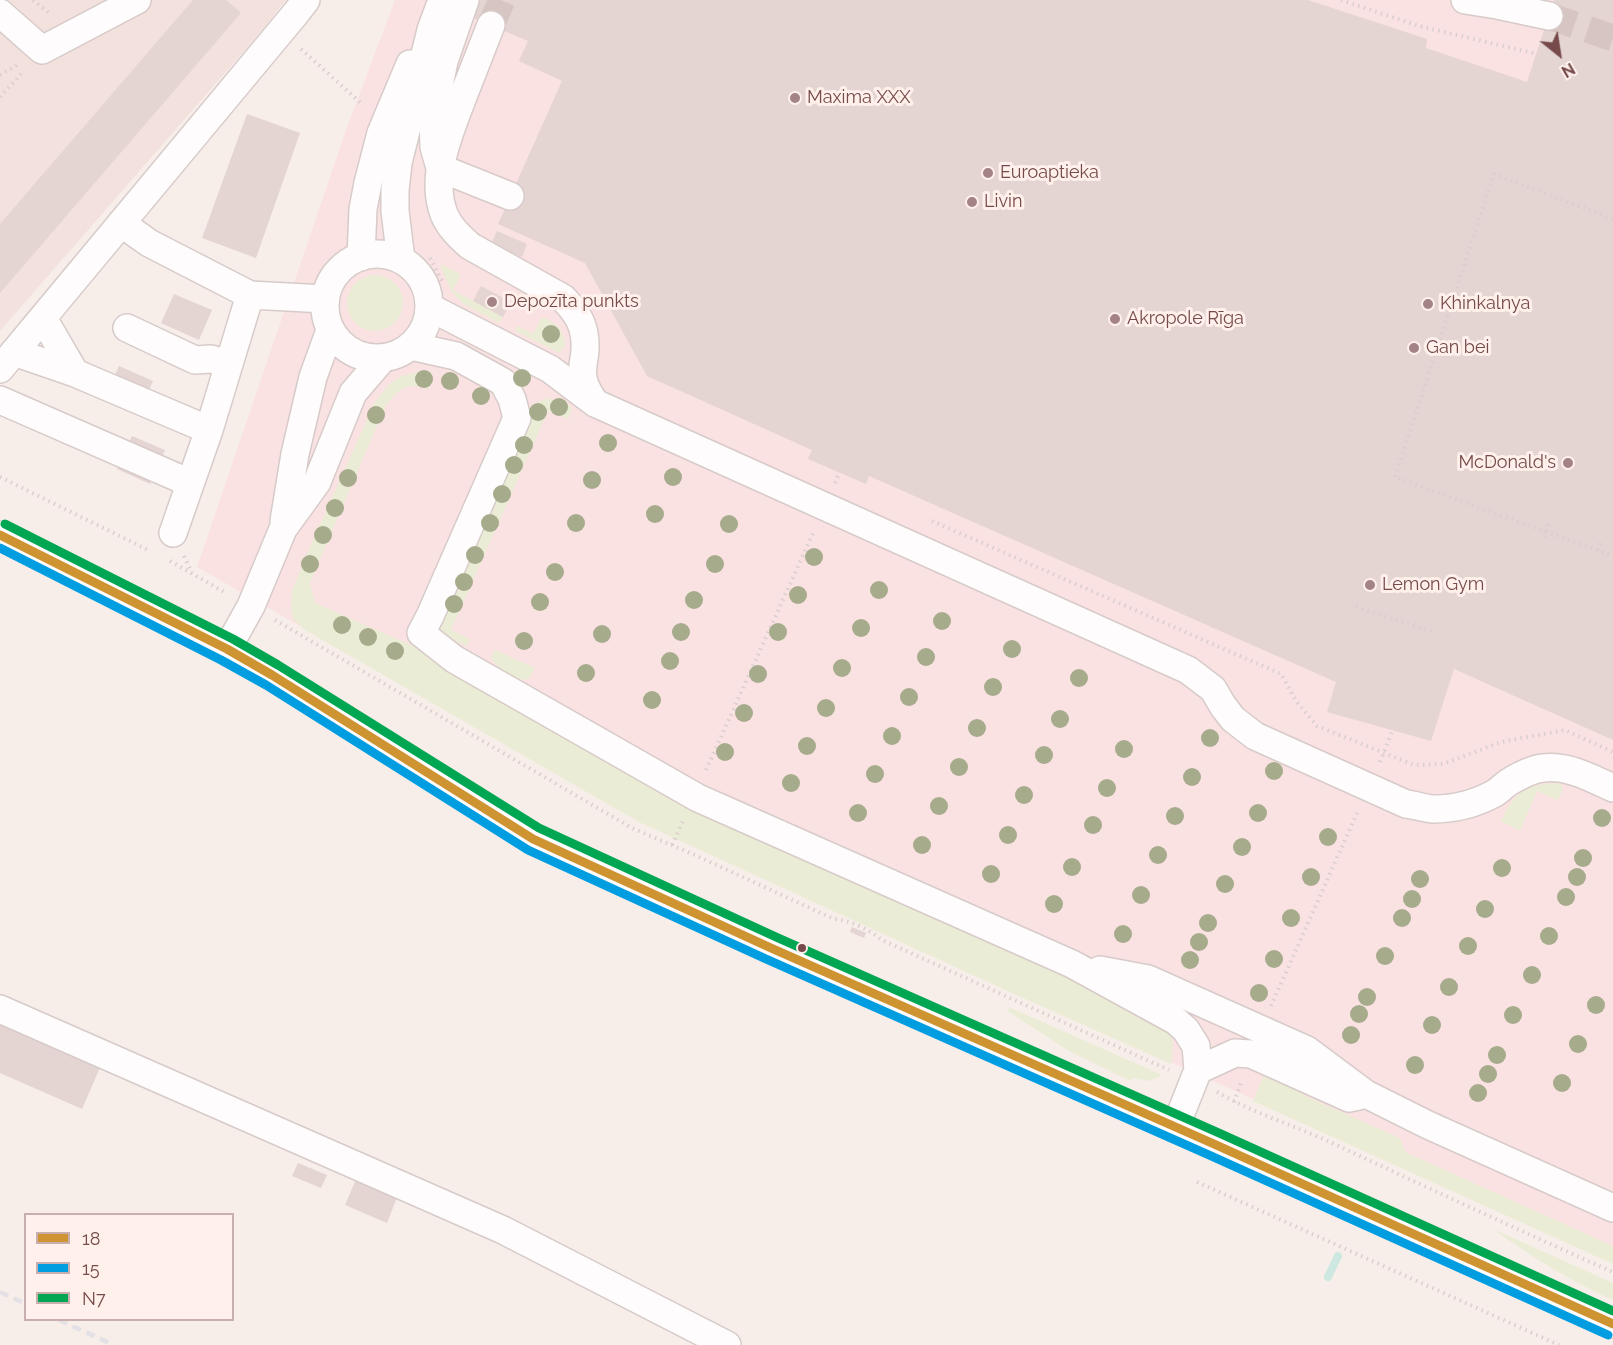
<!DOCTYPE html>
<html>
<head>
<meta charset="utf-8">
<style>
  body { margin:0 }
  #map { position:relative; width:1613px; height:1345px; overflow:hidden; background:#f7eeea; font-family:Raleway,sans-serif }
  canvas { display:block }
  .legend { position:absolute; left:24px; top:1213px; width:210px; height:108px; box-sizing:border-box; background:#fff0ec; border:2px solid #c8aeac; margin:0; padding:8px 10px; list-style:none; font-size:18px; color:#764a4b }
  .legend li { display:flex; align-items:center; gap:12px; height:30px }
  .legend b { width:30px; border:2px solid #c8aeac }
  .north { position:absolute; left:1529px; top:24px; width:60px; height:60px; -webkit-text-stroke:4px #fff0ec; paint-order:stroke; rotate:150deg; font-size:16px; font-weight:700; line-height:24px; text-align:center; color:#764a4b }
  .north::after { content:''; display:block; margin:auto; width:21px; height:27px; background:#764a4b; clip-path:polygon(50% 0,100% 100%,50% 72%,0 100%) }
</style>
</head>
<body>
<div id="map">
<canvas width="1613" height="1345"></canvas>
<ul class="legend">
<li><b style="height:8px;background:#ce9432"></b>18</li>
<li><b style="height:8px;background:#009de0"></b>15</li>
<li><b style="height:8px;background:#00a651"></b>N7</li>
</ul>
<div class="north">N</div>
</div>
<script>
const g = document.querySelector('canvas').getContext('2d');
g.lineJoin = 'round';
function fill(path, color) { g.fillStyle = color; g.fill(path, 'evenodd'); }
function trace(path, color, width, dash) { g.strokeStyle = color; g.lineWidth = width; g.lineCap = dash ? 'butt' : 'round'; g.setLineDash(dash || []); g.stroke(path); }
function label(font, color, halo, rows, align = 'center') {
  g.font = font + ' Raleway,sans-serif'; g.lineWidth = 6; g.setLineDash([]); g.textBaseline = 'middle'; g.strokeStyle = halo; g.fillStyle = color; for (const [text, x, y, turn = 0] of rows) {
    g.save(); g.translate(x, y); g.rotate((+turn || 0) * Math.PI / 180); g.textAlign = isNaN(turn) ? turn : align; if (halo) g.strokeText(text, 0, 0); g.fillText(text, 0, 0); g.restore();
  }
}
fill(new Path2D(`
  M 0,0 L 286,0 L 258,35 L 0,331 Z`), '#f3e1dd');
fill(new Path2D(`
  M 395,0 L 1613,0 L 1613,1262 L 649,826 L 197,567 L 347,127 Z`), '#fae2e2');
fill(new Path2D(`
  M 443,265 L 461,274 L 453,290 L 503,317 L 499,323 L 462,303 L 452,292 L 440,266 Z
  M347 303a28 28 0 1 1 56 0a28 28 0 1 1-56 0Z
  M 542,317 C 556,323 565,330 565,346 L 559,353 L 515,331 L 518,326 L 533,334 Z
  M 429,371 L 433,375 L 429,389 C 406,382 399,388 385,407 L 310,583 L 315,603 L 420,649 L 612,760 L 1164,1023 C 1176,1038 1173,1046 1171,1064 L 1014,994 L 639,822 L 305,630 L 293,619 L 291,608 L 292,591 L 305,558 L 374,404 C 391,379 398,374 429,371 Z
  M 547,398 L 570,405 L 572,409 L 568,419 L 548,411 L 451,630 L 470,639 L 467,646 C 442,635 434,635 444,606 L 535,407 L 539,401 Z
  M 495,650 L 535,668 L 529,679 C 516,683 497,669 491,657 Z
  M 1552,783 L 1561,784 L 1563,789 L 1558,800 L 1537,791 L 1520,831 L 1501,821 C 1514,794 1521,787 1552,783 Z
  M 1011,1008 L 1162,1075 L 1150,1081 L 1133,1078 L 1130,1081 L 1069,1051 L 1006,1010 Z
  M 1266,1069 L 1307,1088 L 1303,1095 L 1400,1138 L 1405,1152 L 1613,1246 L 1613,1264 L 1253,1101 Z
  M 1491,1228 L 1613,1283 L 1613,1300 C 1569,1281 1530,1255 1491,1228 Z`), '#ebecd5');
trace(new Path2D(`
  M 1328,1277 L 1338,1256`), '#cce8e0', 8);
fill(new Path2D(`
  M 193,0 L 226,0 L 241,13 L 0,293 L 0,224 Z
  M 477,0 L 1308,0 L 1427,39 L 1426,48 L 1527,82 L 1554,0 L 1613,0 L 1613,740 L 1454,669 L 1431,741 L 1327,712 L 1336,682 L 869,476 L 866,484 L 808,459 L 812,450 L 647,376 L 585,263 L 498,224 L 562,81 L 519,61 L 528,41 L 471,17 Z
  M 247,114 L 300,133 L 256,258 L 202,238 Z
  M 497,231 L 527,244 L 522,257 L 491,244 Z
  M 481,286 L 511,302 L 503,317 L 473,301 Z
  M 174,294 L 212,310 L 199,340 L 161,323 Z
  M 119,366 L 153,381 L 148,392 L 114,377 Z
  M 132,436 L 165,450 L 150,484 L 117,469 Z
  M 852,927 L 866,933 L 864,938 L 850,932 Z
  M 0,1018 L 102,1063 L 82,1109 L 0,1073 Z
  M 298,1163 L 327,1175 L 321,1188 L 292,1176 Z
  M 357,1177 L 398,1195 L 387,1223 L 345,1205 Z`), '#e4d4d2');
trace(new Path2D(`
  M 1549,16 L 1613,38
  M 491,25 L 502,0`), '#d7c5c2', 27, [27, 14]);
const minor = new Path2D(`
  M 465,0 L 444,61 L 433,116 L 434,147 L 440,168 L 510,196
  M 1465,0 L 1497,5 L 1549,16
  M 0,13 L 42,50 L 137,0
  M 491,25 C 482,48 473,71 464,94 C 451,129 429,176 444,214 C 449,227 460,237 470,246 L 563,298 C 578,314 586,326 585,349 C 585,358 581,368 583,377 C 584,387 590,395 595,403
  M 121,223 L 149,243 L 250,295 L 209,430 L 173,533
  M325 306a52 52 0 1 1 104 0a52 52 0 1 1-104 0Z
  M 361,257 L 363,209 L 368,183 L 381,133 L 410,64
  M 401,260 L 395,211 L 395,190 L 398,163 L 431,30 L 442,0
  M 250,295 L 325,299
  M 429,307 L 550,369 L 595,403 L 1188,670 L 1213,689 L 1223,706 L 1233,719 L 1255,736 L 1406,804 C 1414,805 1424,808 1433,809 C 1454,809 1477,803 1495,793 C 1500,790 1504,785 1509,782 C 1519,776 1532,769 1543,768 C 1568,765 1591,778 1613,788
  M 43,318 L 75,373
  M 127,328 L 195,360 L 211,359 L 229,364
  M 411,346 L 456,356 L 503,382 L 512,399 L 517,418 L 430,616 L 421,633 L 454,659 L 698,798 L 1072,964 L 1176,1021 L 1186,1030 L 1196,1046 L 1198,1070 L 1175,1128
  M 14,352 L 75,373 L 209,430
  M 0,369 L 296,13 L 306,0
  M 0,400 L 190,483
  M 284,521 L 295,454 L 313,377 L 330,330
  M 0,535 L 227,649 L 272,675 L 533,839 L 771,948 L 1214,1144 L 1613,1324
  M 227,649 L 251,606 L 283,529 L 317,482 L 353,393 L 383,358
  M 1100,970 L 1148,979 L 1307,1050 L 1366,1094 L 1428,1125 L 1613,1208
  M 0,1009 L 503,1230 L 727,1345
  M 1198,1070 L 1235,1053 L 1251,1054 L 1349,1098 L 1359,1096`);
trace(minor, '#d7cbc9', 30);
trace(new Path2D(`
  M 33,0 L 50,14
  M 1341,0 L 1419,26 L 1537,54
  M 301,49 L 362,104
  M 0,75 L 17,65
  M 0,97 L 24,71
  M 1613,219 L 1494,174 L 1395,477 L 1613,556
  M 430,258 L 443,283
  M 0,477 L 150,551
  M 835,483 L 839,473
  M 932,521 L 1281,674 L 1296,701 L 1317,726 L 1414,765 L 1443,764 L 1501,742 L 1565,730 L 1613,752
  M 1544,537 L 1549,524
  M 1598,550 L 1601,542
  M 184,556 L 192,573
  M 170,561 L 226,593
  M 1356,607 L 1432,631
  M 275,620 L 632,828 L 697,856 L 834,919 C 851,920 869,930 882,940 L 1169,1070
  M 1380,762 L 1393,729
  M 706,770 L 814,531
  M 672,845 L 683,821
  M 1271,1006 L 1357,813
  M 1217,1092 C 1253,1113 1293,1125 1330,1142 C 1424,1186 1518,1230 1613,1272
  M 1234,1102 L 1242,1080
  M 1197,1182 L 1559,1345`), '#dacece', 4, [1.5, 4.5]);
trace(minor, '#fefcfc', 27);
trace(new Path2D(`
  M 0,1292 L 26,1304
  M 59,1320 L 114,1345`), '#e3e1e5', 4.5, [9, 6]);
trace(new Path2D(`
  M 0,535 L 227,649 L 272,675 L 533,839 L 771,948 L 1214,1144 L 1613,1324`), '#ce9432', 9);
trace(new Path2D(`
  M 0,548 L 221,660 L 266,685 L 528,850 L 766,959 L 1209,1155 L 1608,1335`), '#009de0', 9);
trace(new Path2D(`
  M 5,524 L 233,639 L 278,665 L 539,828 L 776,937 L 1219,1133 L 1613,1311`), '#00a651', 9);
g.fillStyle = '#a6ab8c';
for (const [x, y] of [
  [551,334],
  [522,378],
  [424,379],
  [450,381],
  [481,396],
  [559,407],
  [538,412],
  [376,415],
  [608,443],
  [524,445],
  [514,465],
  [673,477],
  [348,478],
  [592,480],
  [502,494],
  [335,508],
  [655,514],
  [490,523],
  [576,523],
  [729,524],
  [323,535],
  [475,555],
  [814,557],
  [310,564],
  [715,564],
  [555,572],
  [464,582],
  [879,590],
  [798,595],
  [694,600],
  [540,602],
  [454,604],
  [942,621],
  [342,625],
  [861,628],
  [681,632],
  [778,632],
  [602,634],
  [368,637],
  [524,641],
  [1012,649],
  [395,651],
  [926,657],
  [670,661],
  [842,668],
  [586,673],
  [758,674],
  [1079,678],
  [993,687],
  [909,697],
  [652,700],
  [826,708],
  [744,713],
  [1060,719],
  [977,728],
  [892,736],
  [1210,738],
  [807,746],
  [1124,749],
  [725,752],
  [1044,755],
  [959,767],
  [1274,771],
  [875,774],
  [1192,777],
  [791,783],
  [1107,788],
  [1024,795],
  [939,806],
  [858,813],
  [1258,813],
  [1175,816],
  [1602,818],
  [1093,825],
  [1008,835],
  [1328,837],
  [922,845],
  [1242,847],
  [1158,855],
  [1583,858],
  [1072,867],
  [1502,868],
  [991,874],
  [1311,877],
  [1577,877],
  [1420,879],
  [1225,884],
  [1141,895],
  [1566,897],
  [1412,899],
  [1054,904],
  [1485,909],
  [1291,918],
  [1402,918],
  [1208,923],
  [1123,934],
  [1549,936],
  [1199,942],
  [1468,946],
  [1385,956],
  [1274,959],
  [1190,960],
  [1532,975],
  [1449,987],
  [1259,993],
  [1367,997],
  [1596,1005],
  [1359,1014],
  [1513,1015],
  [1432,1025],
  [1351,1035],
  [1578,1044],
  [1497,1055],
  [1415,1065],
  [1488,1074],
  [1562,1083],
  [1478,1093]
]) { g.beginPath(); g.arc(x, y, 9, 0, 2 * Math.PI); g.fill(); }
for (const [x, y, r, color] of [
  [795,98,6,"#a38383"],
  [988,173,6,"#a38383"],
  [972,202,6,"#a38383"],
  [492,302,6,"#a38383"],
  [1428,304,6,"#a38383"],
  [1115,319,6,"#a38383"],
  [1414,348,6,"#a38383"],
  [1568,463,6,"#a38383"],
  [1370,585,6,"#a38383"],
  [802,948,5,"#764a4b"]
]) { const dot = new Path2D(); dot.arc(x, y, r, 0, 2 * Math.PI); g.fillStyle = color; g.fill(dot); trace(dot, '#fff0ec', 2); }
label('18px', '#764a4b', '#fff0ec', [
  ["Maxima XXX",807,98],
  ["Euroaptieka",1000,173],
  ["Livin",984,202],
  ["Depozīta punkts",504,302],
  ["Khinkalnya",1440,304],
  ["Akropole Rīga",1127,319],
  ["Gan bei",1426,348],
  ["McDonald's",1556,463,"right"],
  ["Lemon Gym",1382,585]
], 'left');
</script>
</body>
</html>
